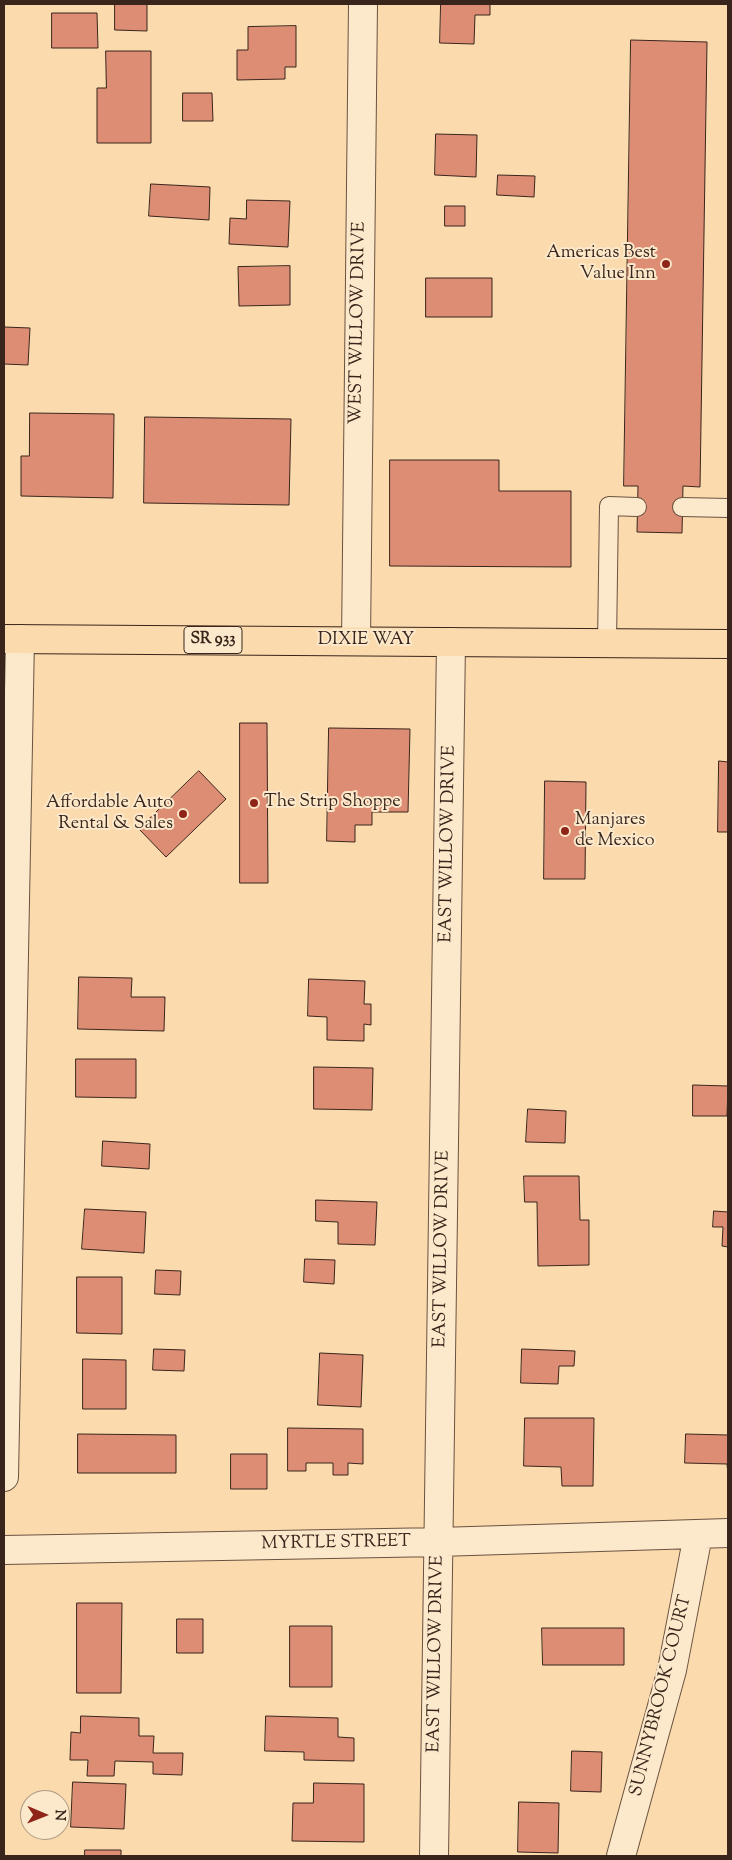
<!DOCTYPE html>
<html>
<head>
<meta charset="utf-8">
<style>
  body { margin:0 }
  #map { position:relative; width:732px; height:1860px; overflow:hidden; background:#fbdbad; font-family:"Sorts Mill Goudy",serif }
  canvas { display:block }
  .frame { position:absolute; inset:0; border:5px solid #39251b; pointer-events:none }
  .north { position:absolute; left:20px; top:1790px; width:50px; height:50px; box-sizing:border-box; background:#fce8ca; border:1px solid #ae9a84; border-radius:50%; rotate:91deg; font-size:14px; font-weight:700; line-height:20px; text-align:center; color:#39251b }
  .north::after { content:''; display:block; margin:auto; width:18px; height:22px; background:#8f2418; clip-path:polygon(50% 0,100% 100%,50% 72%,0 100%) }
</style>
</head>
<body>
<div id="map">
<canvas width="732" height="1860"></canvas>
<div class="frame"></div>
<div class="north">N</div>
</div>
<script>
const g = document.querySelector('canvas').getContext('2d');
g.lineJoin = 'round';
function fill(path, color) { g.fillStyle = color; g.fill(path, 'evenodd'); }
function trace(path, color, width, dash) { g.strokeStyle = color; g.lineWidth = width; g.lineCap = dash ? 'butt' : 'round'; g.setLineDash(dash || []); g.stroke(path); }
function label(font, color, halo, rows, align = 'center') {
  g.font = font + ' "Sorts Mill Goudy",serif'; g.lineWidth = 4; g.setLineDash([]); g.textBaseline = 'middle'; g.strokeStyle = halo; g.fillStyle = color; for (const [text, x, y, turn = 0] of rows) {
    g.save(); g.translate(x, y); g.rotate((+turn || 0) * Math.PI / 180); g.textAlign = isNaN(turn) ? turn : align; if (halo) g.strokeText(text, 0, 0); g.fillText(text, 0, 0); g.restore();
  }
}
const building = new Path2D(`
  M 115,4 L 147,4 L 147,31 L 115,30 Z
  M 441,4 L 490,4 L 490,15 L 475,15 L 474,44 L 440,43 Z
  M 52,13 L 97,13 L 98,48 L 52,48 Z
  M 296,26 L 296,67 L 285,67 L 285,79 L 237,80 L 237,50 L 248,50 L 248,27 Z
  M 631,40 L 707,42 L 700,487 L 683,486 L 682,533 L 637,532 L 638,486 L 624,486 Z
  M 106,51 L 151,51 L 151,143 L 97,143 L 97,88 L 106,88 Z
  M 183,93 L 212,93 L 213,121 L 183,121 Z
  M 436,134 L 477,135 L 476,177 L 435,175 Z
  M 498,175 L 535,176 L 534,197 L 497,195 Z
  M 151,184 L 210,187 L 209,220 L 149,216 Z
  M 247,200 L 290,201 L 288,247 L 229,244 L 230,218 L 246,219 Z
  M 445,206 L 465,206 L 465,226 L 445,226 Z
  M 290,266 L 290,305 L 239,306 L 238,267 Z
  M 426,278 L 492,278 L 492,317 L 426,317 Z
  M 4,327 L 30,328 L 28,365 L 4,364 Z
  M 30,413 L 114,414 L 113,498 L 21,496 L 21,456 L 29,456 Z
  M 145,417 L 291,419 L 289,505 L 144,503 Z
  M 390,460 L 499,460 L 499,491 L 571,491 L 571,567 L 390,566 Z
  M 240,723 L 267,723 L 268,883 L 240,883 Z
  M 329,728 L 410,729 L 408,812 L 372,812 L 372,825 L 355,825 L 355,842 L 327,841 Z
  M 719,761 L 728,762 L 728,832 L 718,832 Z
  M 199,771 L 226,799 L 166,857 L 139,829 Z
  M 545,781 L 586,782 L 585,879 L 544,879 Z
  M 79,977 L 132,978 L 131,997 L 165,997 L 164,1031 L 78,1029 Z
  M 309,979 L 365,981 L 364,1004 L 371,1004 L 371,1025 L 364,1024 L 364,1041 L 327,1040 L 327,1017 L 308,1016 Z
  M 76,1059 L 136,1059 L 136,1098 L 76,1097 Z
  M 314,1067 L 373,1068 L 372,1110 L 314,1109 Z
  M 693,1085 L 728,1086 L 727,1116 L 693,1116 Z
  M 528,1109 L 566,1111 L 565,1143 L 526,1142 Z
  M 103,1141 L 150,1144 L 149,1169 L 102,1166 Z
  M 524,1176 L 579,1176 L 580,1220 L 589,1220 L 589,1265 L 538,1266 L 537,1202 L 525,1202 Z
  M 316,1200 L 377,1202 L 375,1245 L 338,1244 L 338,1222 L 316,1221 Z
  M 85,1209 L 146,1212 L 144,1253 L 82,1249 Z
  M 714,1211 L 728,1212 L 728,1247 L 722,1246 L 723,1227 L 713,1227 Z
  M 305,1259 L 335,1260 L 334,1284 L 304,1282 Z
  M 156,1270 L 181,1271 L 180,1295 L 155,1294 Z
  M 77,1277 L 122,1277 L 122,1334 L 77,1333 Z
  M 154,1349 L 185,1350 L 184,1371 L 153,1370 Z
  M 522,1349 L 575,1351 L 574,1366 L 559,1366 L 558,1384 L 521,1383 Z
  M 320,1353 L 363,1355 L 361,1407 L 318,1405 Z
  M 83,1359 L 126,1360 L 126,1409 L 83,1409 Z
  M 525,1418 L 594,1418 L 593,1486 L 562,1486 L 561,1467 L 524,1466 Z
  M 288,1428 L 363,1429 L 363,1464 L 348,1463 L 348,1475 L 333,1475 L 333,1463 L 306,1463 L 306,1471 L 288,1471 Z
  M 78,1434 L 176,1435 L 176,1473 L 78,1473 Z
  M 686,1434 L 728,1435 L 728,1475 L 727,1464 L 685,1463 Z
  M 231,1454 L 267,1454 L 267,1489 L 231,1489 Z
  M 77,1603 L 122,1603 L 121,1693 L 77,1693 Z
  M 177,1619 L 203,1619 L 203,1653 L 177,1653 Z
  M 290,1626 L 332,1626 L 332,1687 L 290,1687 Z
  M 542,1628 L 624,1628 L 624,1665 L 543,1665 Z
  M 81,1716 L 139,1718 L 139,1736 L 154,1736 L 153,1753 L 183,1753 L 182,1775 L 153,1774 L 153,1762 L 115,1761 L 114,1776 L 87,1776 L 88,1760 L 70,1760 L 71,1732 L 80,1733 Z
  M 266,1716 L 338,1718 L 338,1737 L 354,1738 L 354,1761 L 304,1760 L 304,1752 L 265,1751 Z
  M 572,1751 L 602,1752 L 601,1792 L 571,1791 Z
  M 73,1782 L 126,1784 L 124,1829 L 71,1827 Z
  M 314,1783 L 364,1784 L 364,1842 L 292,1841 L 293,1803 L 313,1803 Z
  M 519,1802 L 559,1803 L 558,1853 L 518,1852 Z
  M 85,1850 L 121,1850 L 121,1856 L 85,1856 Z`);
fill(building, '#de8d75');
trace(building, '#39251b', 1);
const lane = new Path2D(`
  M 682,507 L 728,508
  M 607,643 L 609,506 L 637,507`);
const street = new Path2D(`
  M 356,641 L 363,4
  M 4,1477 L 20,639
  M 4,1550 L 439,1542 L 728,1533
  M 434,1856 L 451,642
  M 621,1856 L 672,1670 L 698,1535`);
const primary = new Path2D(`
  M 4,639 L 728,644`);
trace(lane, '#6a5240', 20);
trace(street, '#6a5240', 30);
trace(primary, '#39251b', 30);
trace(lane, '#fce8ca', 18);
trace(street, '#fce8ca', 28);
trace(primary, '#fbdbad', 28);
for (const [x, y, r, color] of [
  [666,264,5,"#8f2418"],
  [254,803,5,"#8f2418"],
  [183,814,5,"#8f2418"],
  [565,831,5,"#8f2418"]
]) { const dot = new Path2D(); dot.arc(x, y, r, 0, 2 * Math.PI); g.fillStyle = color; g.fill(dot); trace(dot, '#fce8ca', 2); }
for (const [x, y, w] of [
  [213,640,58]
]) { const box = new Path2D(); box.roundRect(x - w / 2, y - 13.5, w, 27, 4); g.fillStyle = '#fce8ca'; g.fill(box); trace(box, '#39251b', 1); }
label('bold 16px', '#39251b', null, [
  ["SR 933",213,640]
]);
label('18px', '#39251b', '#fce8ca', [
  ["Americas Best",656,254],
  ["Value Inn",656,275],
  ["The Strip Shoppe",264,803,"left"],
  ["Affordable Auto",173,804],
  ["Rental & Sales",173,825],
  ["Manjares",575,821,"left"],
  ["de Mexico",575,842,"left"]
], 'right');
label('18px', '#39251b', '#fce8ca', [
  ["WEST WILLOW DRIVE",359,323,-89],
  ["DIXIE WAY",366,641],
  ["EAST WILLOW DRIVE",449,844,-89],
  ["EAST WILLOW DRIVE",443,1249,-89],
  ["MYRTLE STREET",336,1544,-1],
  ["EAST WILLOW DRIVE",437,1654,-89],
  ["SUNNYBROOK COURT",662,1696,-76]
]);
</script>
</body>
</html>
